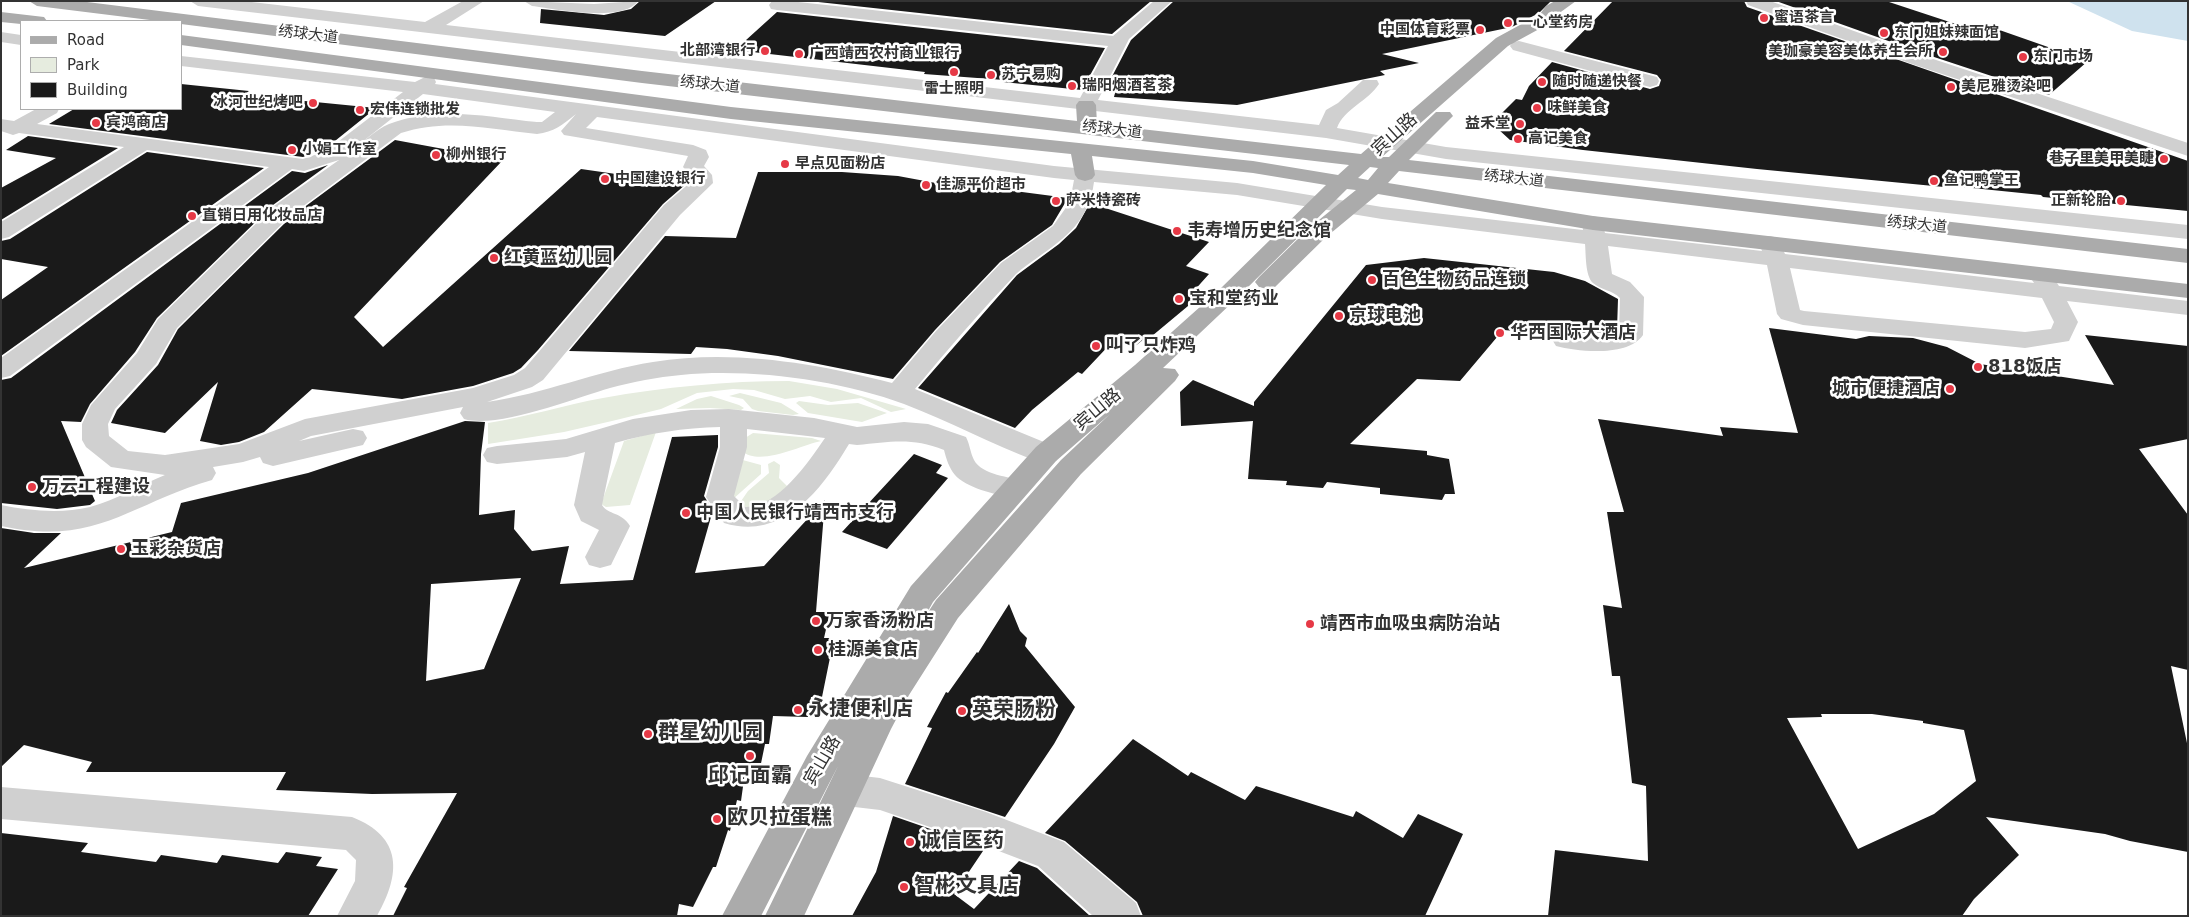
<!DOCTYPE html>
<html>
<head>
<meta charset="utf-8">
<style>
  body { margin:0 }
  #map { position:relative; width:2189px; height:917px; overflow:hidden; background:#fff; font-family:"DejaVu Sans",sans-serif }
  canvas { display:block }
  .frame { position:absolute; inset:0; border:2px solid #333; pointer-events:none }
  .legend { position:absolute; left:20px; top:20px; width:162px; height:90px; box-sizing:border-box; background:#fff; border:1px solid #adadad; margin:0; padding:6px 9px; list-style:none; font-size:15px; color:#333 }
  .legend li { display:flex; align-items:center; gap:10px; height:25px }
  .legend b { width:25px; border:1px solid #adadad }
</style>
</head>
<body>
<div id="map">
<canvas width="2189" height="917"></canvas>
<div class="frame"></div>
<ul class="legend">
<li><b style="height:6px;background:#ababab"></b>Road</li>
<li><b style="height:14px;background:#e6ecdf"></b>Park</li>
<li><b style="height:14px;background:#1a1a1a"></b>Building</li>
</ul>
</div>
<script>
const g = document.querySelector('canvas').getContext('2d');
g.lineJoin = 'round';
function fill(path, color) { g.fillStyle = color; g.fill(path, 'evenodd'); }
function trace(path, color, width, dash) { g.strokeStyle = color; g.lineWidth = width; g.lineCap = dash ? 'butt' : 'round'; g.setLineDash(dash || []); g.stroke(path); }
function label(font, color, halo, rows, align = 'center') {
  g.font = font + ' "DejaVu Sans","Noto Sans SC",sans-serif'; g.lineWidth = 5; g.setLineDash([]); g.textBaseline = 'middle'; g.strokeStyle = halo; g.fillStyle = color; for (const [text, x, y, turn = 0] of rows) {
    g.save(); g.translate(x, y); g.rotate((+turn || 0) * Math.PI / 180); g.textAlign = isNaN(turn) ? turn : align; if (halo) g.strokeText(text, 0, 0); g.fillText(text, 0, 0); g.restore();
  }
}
fill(new Path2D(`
  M 789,381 L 837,389 L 906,409 L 891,412 L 861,398 L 831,402 L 810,396 L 785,399 L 754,390 L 733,389 L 697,393 L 661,409 L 612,421 L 564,432 L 488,444 L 488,423 C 527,417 564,405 603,398 C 664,387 727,381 789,381 Z
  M 740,393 L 781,403 L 799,414 L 793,415 L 758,411 L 752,409 L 743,399 L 729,396 Z
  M 711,396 L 739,405 L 744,408 L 741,410 L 710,408 L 676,409 L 697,399 Z
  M 799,401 L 828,405 L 858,403 L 887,413 L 862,422 L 808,413 L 796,403 Z
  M 656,432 L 630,505 L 606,507 L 601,504 L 624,441 Z
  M 753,433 L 812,438 L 821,441 C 801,445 760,467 742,451 L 745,438 Z
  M 739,459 L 761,465 L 761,474 L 732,500 Z
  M 774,461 L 780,465 L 779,478 L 788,487 L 783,495 L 748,509 L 739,504 L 748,491 L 769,473 L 768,464 Z`), '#e6ecdf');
fill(new Path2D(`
  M 2067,1 L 2188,1 L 2188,41 L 2132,31 Z`), '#cfe2ee');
fill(new Path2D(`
  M 640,1 L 716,1 L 665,36 L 540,23 L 541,9 L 604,15 L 631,9 Z
  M 809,1 L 1151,1 L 1112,34 Z
  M 1174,1 L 1551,1 L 1539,13 L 1512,27 L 1382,54 L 1419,63 L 1380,71 L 1385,75 L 1237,105 L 1114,97 L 1115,93 L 1104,92 L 1131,40 Z
  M 1613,1 L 1744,1 L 1747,7 L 2188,161 L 2188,211 L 2043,197 L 2041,195 L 1943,185 L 1944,187 L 1757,169 L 1583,150 L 1510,140 L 1498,129 L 1498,117 L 1516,99 L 1522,100 L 1529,86 L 1552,62 L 1650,89 L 1659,86 L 1661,80 L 1657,75 L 1564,51 Z
  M 1776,1 L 1886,1 L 1980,32 L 1988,26 L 2088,61 L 2049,95 L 1925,54 Z
  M 777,12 L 1105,48 L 1082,90 L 1003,82 L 1004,80 L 924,74 L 925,72 L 735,50 Z
  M 181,84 L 249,91 L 244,95 L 376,108 L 325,149 L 303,157 L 49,124 L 74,109 L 181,109 Z
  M 28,136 L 118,148 L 1,220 L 1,188 L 56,158 L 6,150 Z
  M 395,140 L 503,160 L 354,317 L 383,347 L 581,169 L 686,184 L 663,204 L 538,350 L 521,368 L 513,373 L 473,386 L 402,399 L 312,389 L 264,432 L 239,442 L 221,445 L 200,441 L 218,382 L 165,433 L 111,423 L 117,410 L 158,365 L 178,329 L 291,217 Z
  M 147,152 L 264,168 L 1,356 L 1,300 L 48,267 L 1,259 L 1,241 L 10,239 Z
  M 328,165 L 273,205 L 157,318 L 135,352 L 90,404 L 81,422 L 61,421 L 95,501 L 90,505 L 57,509 L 1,503 L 1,380 L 11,378 L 292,171 L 305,173 Z
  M 758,172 L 842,172 L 898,176 L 952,186 L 953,183 L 1068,198 L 1052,225 L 1000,262 L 935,330 L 893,379 L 778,356 L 727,349 L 696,347 L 691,354 L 569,351 L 665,236 L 736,238 Z
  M 1090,203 L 1209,242 L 1186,266 L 1209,274 L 1192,293 L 1200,296 L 1152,336 L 1149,335 L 1134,347 L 1115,339 L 1082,374 L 1078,372 L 1032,410 L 1015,428 L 918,388 L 1017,275 L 1059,244 L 1076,228 Z
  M 1424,258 L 1554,272 L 1585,281 L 1618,299 L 1617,330 L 1611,332 L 1555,334 L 1503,330 L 1460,381 L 1417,379 L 1350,444 L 1427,451 L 1427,455 L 1449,459 L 1455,494 L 1445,494 L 1442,500 L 1380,494 L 1380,488 L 1327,482 L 1323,488 L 1286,485 L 1287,481 L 1248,479 L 1253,421 L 1181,426 L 1180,392 L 1193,380 L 1254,406 L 1254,402 L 1366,265 Z
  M 1769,328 L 1856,339 L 1869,336 L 1913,338 L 1947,347 L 1980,364 L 2114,385 L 2085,335 L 2188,346 L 2188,439 L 2139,449 L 2188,515 L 2188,670 L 2171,666 L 2188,748 L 2188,852 L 2130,841 L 2105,834 L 1986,817 L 2019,855 L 1974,899 L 1962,916 L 1548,916 L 1555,850 L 1648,861 L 1646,786 L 1632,783 L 1620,676 L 1612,676 L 1603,605 L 1622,608 L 1607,512 L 1624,512 L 1598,419 L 1723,436 L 1720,427 L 1798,433 ZM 1821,714 L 1872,714 L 1923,721 L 1923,723 L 1964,730 L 1976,781 L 1934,814 L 1858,849 L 1787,718 L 1822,717 Z
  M 465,421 L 485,422 L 481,454 L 479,515 L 515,510 L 514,529 L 532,551 L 569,546 L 560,584 L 633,580 L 672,437 L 718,435 L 718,447 L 704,496 L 713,510 L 695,573 L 764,566 L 825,500 L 816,612 L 830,612 L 824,638 L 834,638 L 822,697 L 811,697 L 808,717 L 773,716 L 769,744 L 765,744 L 759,773 L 745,772 L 741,801 L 737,800 L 730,831 L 728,830 L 716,867 L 713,867 L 693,907 L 679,904 L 677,916 L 393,916 L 407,888 L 404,887 L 457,793 L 372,794 L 276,790 L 286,772 L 86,772 L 92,762 L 24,745 L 1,767 L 1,528 L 34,533 L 61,533 L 24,568 L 172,532 L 181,503 L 308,473 ZM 521,578 L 484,669 L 426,681 L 431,584 Z
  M 914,454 L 942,465 L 936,473 L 948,478 L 887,549 L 842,532 Z
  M 1009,604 L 1020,631 L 1027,638 L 1025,646 L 1075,707 L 1054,744 L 1005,817 L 905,784 L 932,728 L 927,727 L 946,692 L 948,693 L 977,652 L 978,653 Z
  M 1133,739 L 1188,776 L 1191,772 L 1245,800 L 1256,786 L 1353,817 L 1356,811 L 1403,838 L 1418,814 L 1463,834 L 1425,916 L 1143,916 L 1137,902 L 1065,841 L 1045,833 Z
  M 893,816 L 985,848 L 954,894 L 974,909 L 1019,861 L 1037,868 L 1090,916 L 852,916 L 876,872 Z
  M 1,833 L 88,843 L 81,852 L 156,862 L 161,855 L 217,863 L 222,855 L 278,863 L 286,852 L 322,857 L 316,866 L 338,869 L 308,916 L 1,916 Z`), '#1a1a1a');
fill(new Path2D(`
  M 190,1 L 243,1 L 425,22 L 463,1 L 484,1 L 446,25 L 1080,98 L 1108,46 L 777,10 L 771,9 L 769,5 L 772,1 L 789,1 L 1113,36 L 1154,1 L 1172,1 L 1129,39 L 1098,100 L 1319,125 L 1326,110 L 1338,103 L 1363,80 L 1377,80 L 1379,84 C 1368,101 1344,109 1337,128 L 1446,147 L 2188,225 L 2188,239 L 1446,159 L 1326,138 L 198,6 Z
  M 524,1 L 594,4 L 638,1 C 623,23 555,9 532,6 Z
  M 1746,1 L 1770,1 L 1924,56 L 2188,143 L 2188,156 L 1912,64 L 1748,5 Z
  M 1,32 L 21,35 L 21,45 L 1,42 Z
  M 1519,41 L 1657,77 L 1659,81 L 1657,85 L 1650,87 L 1513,50 L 1510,46 L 1513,42 Z
  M 181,56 L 415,82 L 427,76 L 434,78 L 436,82 L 435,84 L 1054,166 L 1237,183 L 1382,207 L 1583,230 L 1582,223 L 1585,218 L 1593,216 L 1601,218 L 1605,233 L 1762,251 L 1759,243 L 1762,238 L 1770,236 L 1778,238 L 1785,254 L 2034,283 L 2032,280 L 2036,275 L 2044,273 L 2052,275 L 2059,286 L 2188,301 L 2188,315 L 2067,301 L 2078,322 L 2069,341 L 2025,348 L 1803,325 L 1781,319 L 1777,314 L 1767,265 L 1608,246 L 1612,274 L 1630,282 L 1644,297 L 1643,335 C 1628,357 1579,352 1556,346 L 1553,341 L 1556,336 C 1577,330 1599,342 1619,331 L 1620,298 C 1612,290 1601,290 1593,283 C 1585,276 1586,253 1585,244 L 1382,219 L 1237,195 L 1094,182 C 1089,220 1067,237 1037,258 C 1030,263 1022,268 1016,274 C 981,311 947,350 915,389 L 1056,447 L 1060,454 L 1056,461 L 1046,463 L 1036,461 C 991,444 949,421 904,404 C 839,380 751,368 681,375 C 657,377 633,382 610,388 C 575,398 498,429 464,419 L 460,413 L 463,407 L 311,436 L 299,441 L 353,429 L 363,431 L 367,438 L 363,445 L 273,466 L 263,463 L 260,457 L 243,462 L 213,467 L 216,473 L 212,480 C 129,504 96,547 1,526 L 1,505 C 30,511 61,514 90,507 C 116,500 140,485 165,475 L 111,467 L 86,447 L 82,440 L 82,424 L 91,405 L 137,353 L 158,319 L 274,206 L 339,160 L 304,171 L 292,169 L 10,376 L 1,378 L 1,358 L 269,167 L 147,150 L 9,237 L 1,239 L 1,222 L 124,147 L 19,133 L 13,135 L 1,131 L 1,119 L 14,121 L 36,109 L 59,109 L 57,113 L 37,124 L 303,159 L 326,151 L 403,92 L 181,66 ZM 423,94 L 555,112 L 542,122 L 537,122 C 488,117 437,105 389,124 C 375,130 361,144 348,153 ZM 576,114 L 561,131 L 564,135 L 688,156 L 683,167 L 692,177 L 692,181 L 664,205 L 525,368 L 514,375 L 473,388 L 305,419 L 239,444 L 165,455 L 128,451 L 109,436 L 108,424 L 115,409 L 156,364 L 177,328 L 290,216 L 401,133 C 446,118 491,129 537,134 C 554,132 562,125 576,114 ZM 597,117 L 1054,178 L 1074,180 L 1071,196 L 1065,209 L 1053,226 L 1001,263 L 936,331 L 892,383 C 815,363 732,349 653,362 C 596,371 544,394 487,402 L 532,387 L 543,380 L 680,215 L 713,183 L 712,175 L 704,166 L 709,157 L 706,150 L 693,145 L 586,128 ZM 1790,268 L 2042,298 L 2054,322 L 2051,329 L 2025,332 L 1804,311 L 1800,310 Z
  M 729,409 L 814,418 L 857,427 L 904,422 L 928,424 L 966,437 C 970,445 970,452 974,460 C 982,475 1010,477 1025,481 L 1029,488 L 1025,495 C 1008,500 967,489 955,475 C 949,468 946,458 944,450 C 912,437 890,442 857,445 L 849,444 C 822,489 784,541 724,523 L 706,497 L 720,447 L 720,427 C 684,428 649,433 615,443 L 602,505 C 608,515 622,512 630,526 L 611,565 L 600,568 L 589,565 L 585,557 L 599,530 L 581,521 L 574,505 L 585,452 L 567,457 L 497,464 L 487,462 L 483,455 L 487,448 L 497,446 L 566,439 L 633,419 L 691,410 ZM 747,429 L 825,438 C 808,463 777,508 745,507 L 734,496 L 747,447 Z
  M 846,774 L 880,778 L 986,812 L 1064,842 L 1136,903 L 1141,916 L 1093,916 L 1038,866 L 983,845 L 880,810 L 846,806 L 833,801 L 828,790 L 833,779 Z
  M 1,787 L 352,817 C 403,837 401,874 377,916 L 337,916 L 355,881 L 356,860 L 346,850 L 1,819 Z`), '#d0d0d0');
fill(new Path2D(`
  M 29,1 L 79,1 L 642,71 L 1077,121 L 1076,105 L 1079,101 L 1093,101 L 1096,105 L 1097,124 L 1361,154 L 1496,38 L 1540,14 L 1546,6 L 1555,1 L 1576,1 L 1558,14 L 1552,22 L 1508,46 L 1382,157 L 1389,157 L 1436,112 L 1450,112 L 1453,116 L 1409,160 L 2188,249 L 2188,263 L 1399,171 L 1388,183 L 1593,216 L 2188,284 L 2188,298 L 1593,230 L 1378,194 L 1325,238 L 1275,287 L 1267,289 L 1259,287 L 1255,282 L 1259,277 L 1309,228 L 1356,190 L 1347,189 L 1236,299 L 1163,368 L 1175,369 L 1179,375 L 1175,381 L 1081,474 L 958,618 L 909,695 L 891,729 L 804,916 L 765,916 L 838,766 L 761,916 L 722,916 L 807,756 L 911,586 L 1036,447 L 1135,365 L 1220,289 L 1326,185 L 1253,173 L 1092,156 L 1095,175 L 1092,179 L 1085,181 L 1078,179 L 1075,175 L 1071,154 L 731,119 L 181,45 L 181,35 L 731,107 L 1253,161 L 1338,175 L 1349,165 L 642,83 L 181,24 L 181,21 L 158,21 L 37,6 ZM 1370,167 L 1378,168 L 1368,180 L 1358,178 ZM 1110,414 L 1061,460 L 936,600 L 923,620 L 933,602 L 1056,461 Z
  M 1,12 L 44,17 L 47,21 L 21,21 L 21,24 L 1,22 Z`), '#ababab');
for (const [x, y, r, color] of [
  [1764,18,5,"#e63946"],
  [1508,23,5,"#e63946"],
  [1480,30,5,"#e63946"],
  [1884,33,5,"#e63946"],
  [765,51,5,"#e63946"],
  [1943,52,5,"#e63946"],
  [799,54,5,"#e63946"],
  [2023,57,5,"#e63946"],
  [954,72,5,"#e63946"],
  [991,75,5,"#e63946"],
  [1542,82,5,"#e63946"],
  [1072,86,5,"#e63946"],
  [1951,87,5,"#e63946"],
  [313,103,5,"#e63946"],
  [1537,108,5,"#e63946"],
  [360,110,5,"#e63946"],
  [96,123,5,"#e63946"],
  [1520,124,5,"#e63946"],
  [1518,139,5,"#e63946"],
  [292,150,5,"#e63946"],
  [436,155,5,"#e63946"],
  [2164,159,5,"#e63946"],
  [785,164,5,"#e63946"],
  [605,179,5,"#e63946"],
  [1934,181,5,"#e63946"],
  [926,185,5,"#e63946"],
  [1056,201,5,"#e63946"],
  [2121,201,5,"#e63946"],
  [192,216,5,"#e63946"],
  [1177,231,5,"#e63946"],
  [494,258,5,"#e63946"],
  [1372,280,5,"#e63946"],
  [1179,299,5,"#e63946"],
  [1339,316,5,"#e63946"],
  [1500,333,5,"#e63946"],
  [1096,346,5,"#e63946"],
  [1978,367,5,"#e63946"],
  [1950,389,5,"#e63946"],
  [32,487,5,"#e63946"],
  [686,513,5,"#e63946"],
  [121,549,5,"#e63946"],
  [816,621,5,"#e63946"],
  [1310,624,5,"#e63946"],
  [818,650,5,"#e63946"],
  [798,710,5,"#e63946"],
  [962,711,5,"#e63946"],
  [648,734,5,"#e63946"],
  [750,756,5,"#e63946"],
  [717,819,5,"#e63946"],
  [910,842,5,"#e63946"],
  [904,887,5,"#e63946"]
]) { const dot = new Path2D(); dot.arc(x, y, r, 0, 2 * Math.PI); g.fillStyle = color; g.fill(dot); trace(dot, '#fff', 2); }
label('bold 15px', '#333', '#fff', [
  ["蜜语茶言",1774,18],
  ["一心堂药房",1518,23],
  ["中国体育彩票",1470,30,"right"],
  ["东门姐妹辣面馆",1894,33],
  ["北部湾银行",755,51,"right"],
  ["美珈豪美容美体养生会所",1933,52,"right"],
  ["广西靖西农村商业银行",809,54],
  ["东门市场",2033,57],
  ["苏宁易购",1001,75],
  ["随时随递快餐",1552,82],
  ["瑞阳烟酒茗茶",1082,86],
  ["美尼雅烫染吧",1961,87],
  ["雷士照明",954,89,"center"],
  ["冰河世纪烤吧",303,103,"right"],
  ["味鲜美食",1547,108],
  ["宏伟连锁批发",370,110],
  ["宾鸿商店",106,123],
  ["益禾堂",1510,124,"right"],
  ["高记美食",1528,139],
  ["小娟工作室",302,150],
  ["柳州银行",446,155],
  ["巷子里美甲美睫",2154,159,"right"],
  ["早点见面粉店",795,164],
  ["中国建设银行",615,179],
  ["鱼记鸭掌王",1944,181],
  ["佳源平价超市",936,185],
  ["萨米特瓷砖",1066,201],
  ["正新轮胎",2111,201,"right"],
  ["直销日用化妆品店",202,216]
], 'left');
label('15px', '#333', '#fff', [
  ["绣球大道",308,35,7],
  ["绣球大道",710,85,6],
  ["绣球大道",1112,130,7],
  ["绣球大道",1514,179,6],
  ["绣球大道",1917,225,6]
]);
label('18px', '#333', '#fff', [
  ["宾山路",1395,135,-42],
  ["宾山路",1098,410,-40],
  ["宾山路",823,761,-60]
]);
label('bold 18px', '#333', '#fff', [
  ["韦寿增历史纪念馆",1187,231],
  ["红黄蓝幼儿园",504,258],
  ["百色生物药品连锁",1382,280],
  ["宝和堂药业",1189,299],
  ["京球电池",1349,316],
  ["华西国际大酒店",1510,333],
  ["叫了只炸鸡",1106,346],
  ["818饭店",1988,367],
  ["城市便捷酒店",1940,389,"right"],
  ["万云工程建设",42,487],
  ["中国人民银行靖西市支行",696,513],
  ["玉彩杂货店",131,549],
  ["万家香汤粉店",826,621],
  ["靖西市血吸虫病防治站",1320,624],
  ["桂源美食店",828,650]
], 'left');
label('bold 21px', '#333', '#fff', [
  ["永捷便利店",808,710],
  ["英荣肠粉",972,711],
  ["群星幼儿园",658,734],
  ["邱记面霸",750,777,"center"],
  ["欧贝拉蛋糕",727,819],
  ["诚信医药",920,842],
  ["智彬文具店",914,887]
], 'left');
</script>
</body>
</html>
